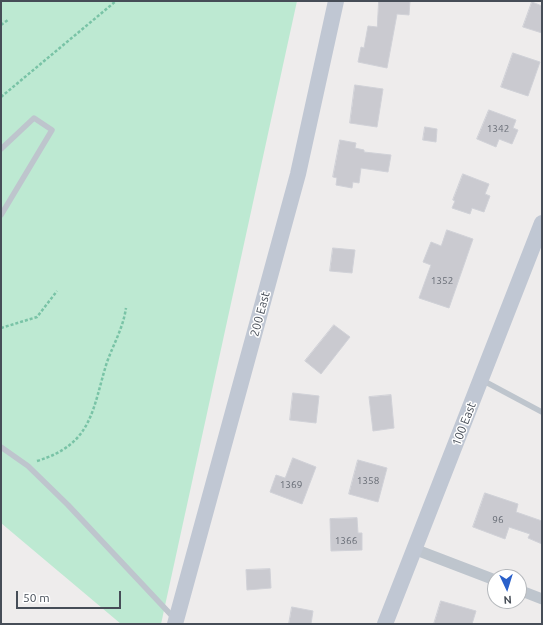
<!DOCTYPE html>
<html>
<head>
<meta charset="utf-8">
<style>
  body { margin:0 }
  #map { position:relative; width:543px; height:625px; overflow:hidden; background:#eeecec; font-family:Ubuntu,sans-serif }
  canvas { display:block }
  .frame { position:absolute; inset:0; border:2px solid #464d57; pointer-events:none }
  .north { position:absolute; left:487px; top:569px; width:40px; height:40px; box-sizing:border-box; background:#fff; border:1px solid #b5b8bc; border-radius:50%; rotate:176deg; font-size:11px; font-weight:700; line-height:16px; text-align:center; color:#464d57 }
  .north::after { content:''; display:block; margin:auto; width:14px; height:18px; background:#2a60ca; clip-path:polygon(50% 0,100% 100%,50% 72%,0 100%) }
  .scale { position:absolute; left:16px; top:591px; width:105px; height:18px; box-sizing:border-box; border:2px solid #464d57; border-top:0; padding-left:5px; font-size:12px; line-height:14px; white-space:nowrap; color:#464d57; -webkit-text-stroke:3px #fff; paint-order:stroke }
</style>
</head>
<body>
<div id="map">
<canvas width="543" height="625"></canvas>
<div class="frame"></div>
<div class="north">N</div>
<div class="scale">50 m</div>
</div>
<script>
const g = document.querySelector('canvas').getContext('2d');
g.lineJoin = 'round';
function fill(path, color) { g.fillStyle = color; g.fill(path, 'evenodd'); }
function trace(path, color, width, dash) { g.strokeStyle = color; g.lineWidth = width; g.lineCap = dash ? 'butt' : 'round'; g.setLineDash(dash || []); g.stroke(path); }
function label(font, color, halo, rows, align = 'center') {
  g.font = font + ' Ubuntu,sans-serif'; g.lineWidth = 3; g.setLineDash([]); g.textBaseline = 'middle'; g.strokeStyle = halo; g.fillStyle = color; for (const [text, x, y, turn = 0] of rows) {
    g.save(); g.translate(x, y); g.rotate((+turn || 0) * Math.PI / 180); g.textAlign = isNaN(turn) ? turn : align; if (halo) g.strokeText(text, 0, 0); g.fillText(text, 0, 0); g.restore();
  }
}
fill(new Path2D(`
  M 1,1 L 297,1 L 161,624 L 121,624 L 1,523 Z`), '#bde9d2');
const building = new Path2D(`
  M 379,1 L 410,1 L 409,15 L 397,14 L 387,68 L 358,62 L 361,47 L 364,48 L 368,26 L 377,27 Z
  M 532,2 L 542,6 L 542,33 L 523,27 Z
  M 513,53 L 540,62 L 528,96 L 501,87 Z
  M 355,85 L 383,89 L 377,127 L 350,123 Z
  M 489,110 L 516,120 L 513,128 L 518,130 L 512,144 L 499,139 L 496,147 L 477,139 Z
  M 425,127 L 437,129 L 436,142 L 423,140 Z
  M 340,140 L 356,143 L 355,148 L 364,150 L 364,152 L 391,155 L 388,172 L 361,168 L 359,183 L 353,182 L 352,188 L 336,185 L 337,178 L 333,177 Z
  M 463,174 L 489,184 L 485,194 L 490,196 L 484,212 L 472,208 L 470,214 L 452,208 L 455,201 L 453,200 Z
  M 447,230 L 473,239 L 449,308 L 419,298 L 431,265 L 423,262 L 431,242 L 441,246 Z
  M 333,248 L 355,250 L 352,273 L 330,271 Z
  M 334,325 L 350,337 L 321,374 L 305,361 Z
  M 293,393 L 319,396 L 316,423 L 290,420 Z
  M 391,395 L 394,428 L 373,431 L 369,397 Z
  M 293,458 L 316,467 L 302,504 L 270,492 L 276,475 L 285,478 Z
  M 358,460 L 387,468 L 378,502 L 349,494 Z
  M 485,493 L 518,504 L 516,512 L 542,521 L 542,544 L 528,538 L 530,534 L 509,527 L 505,539 L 473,527 Z
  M 357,518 L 358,533 L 362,533 L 362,550 L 331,551 L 330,519 Z
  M 270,569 L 271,588 L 247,590 L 246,570 Z
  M 441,601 L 476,611 L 472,624 L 434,624 Z
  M 292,607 L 313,611 L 311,624 L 289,624 Z`);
fill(building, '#cacad0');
trace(building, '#d0d1d7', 1);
trace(new Path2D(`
  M 1,25 L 8,20
  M 1,97 L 116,1
  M 1,328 L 37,317 L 57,291
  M 37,461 C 93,444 92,410 107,362 C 114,343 123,328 126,308`), '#79c3a6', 2.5, [3, 2]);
trace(new Path2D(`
  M 1,149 L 34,118 L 52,130 L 1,215
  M 482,380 L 542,412
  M 1,447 L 28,466 L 68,505 L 174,618`), '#bec5cd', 5.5);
trace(new Path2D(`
  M 414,549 L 495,580
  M 519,590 L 542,599`), '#bec5cd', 11);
trace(new Path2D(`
  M 175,624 L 298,174 L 336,1
  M 385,624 L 542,223`), '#c0c7d3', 16);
label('10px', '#676c75', null, [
  ["1342",498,129],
  ["1352",442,281],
  ["1358",368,481],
  ["1369",291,485],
  ["96",498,520],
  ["1366",346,541]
]);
label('12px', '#464d57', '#fff', [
  ["200 East",260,314,-75],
  ["100 East",464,424,-69]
]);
</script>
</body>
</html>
